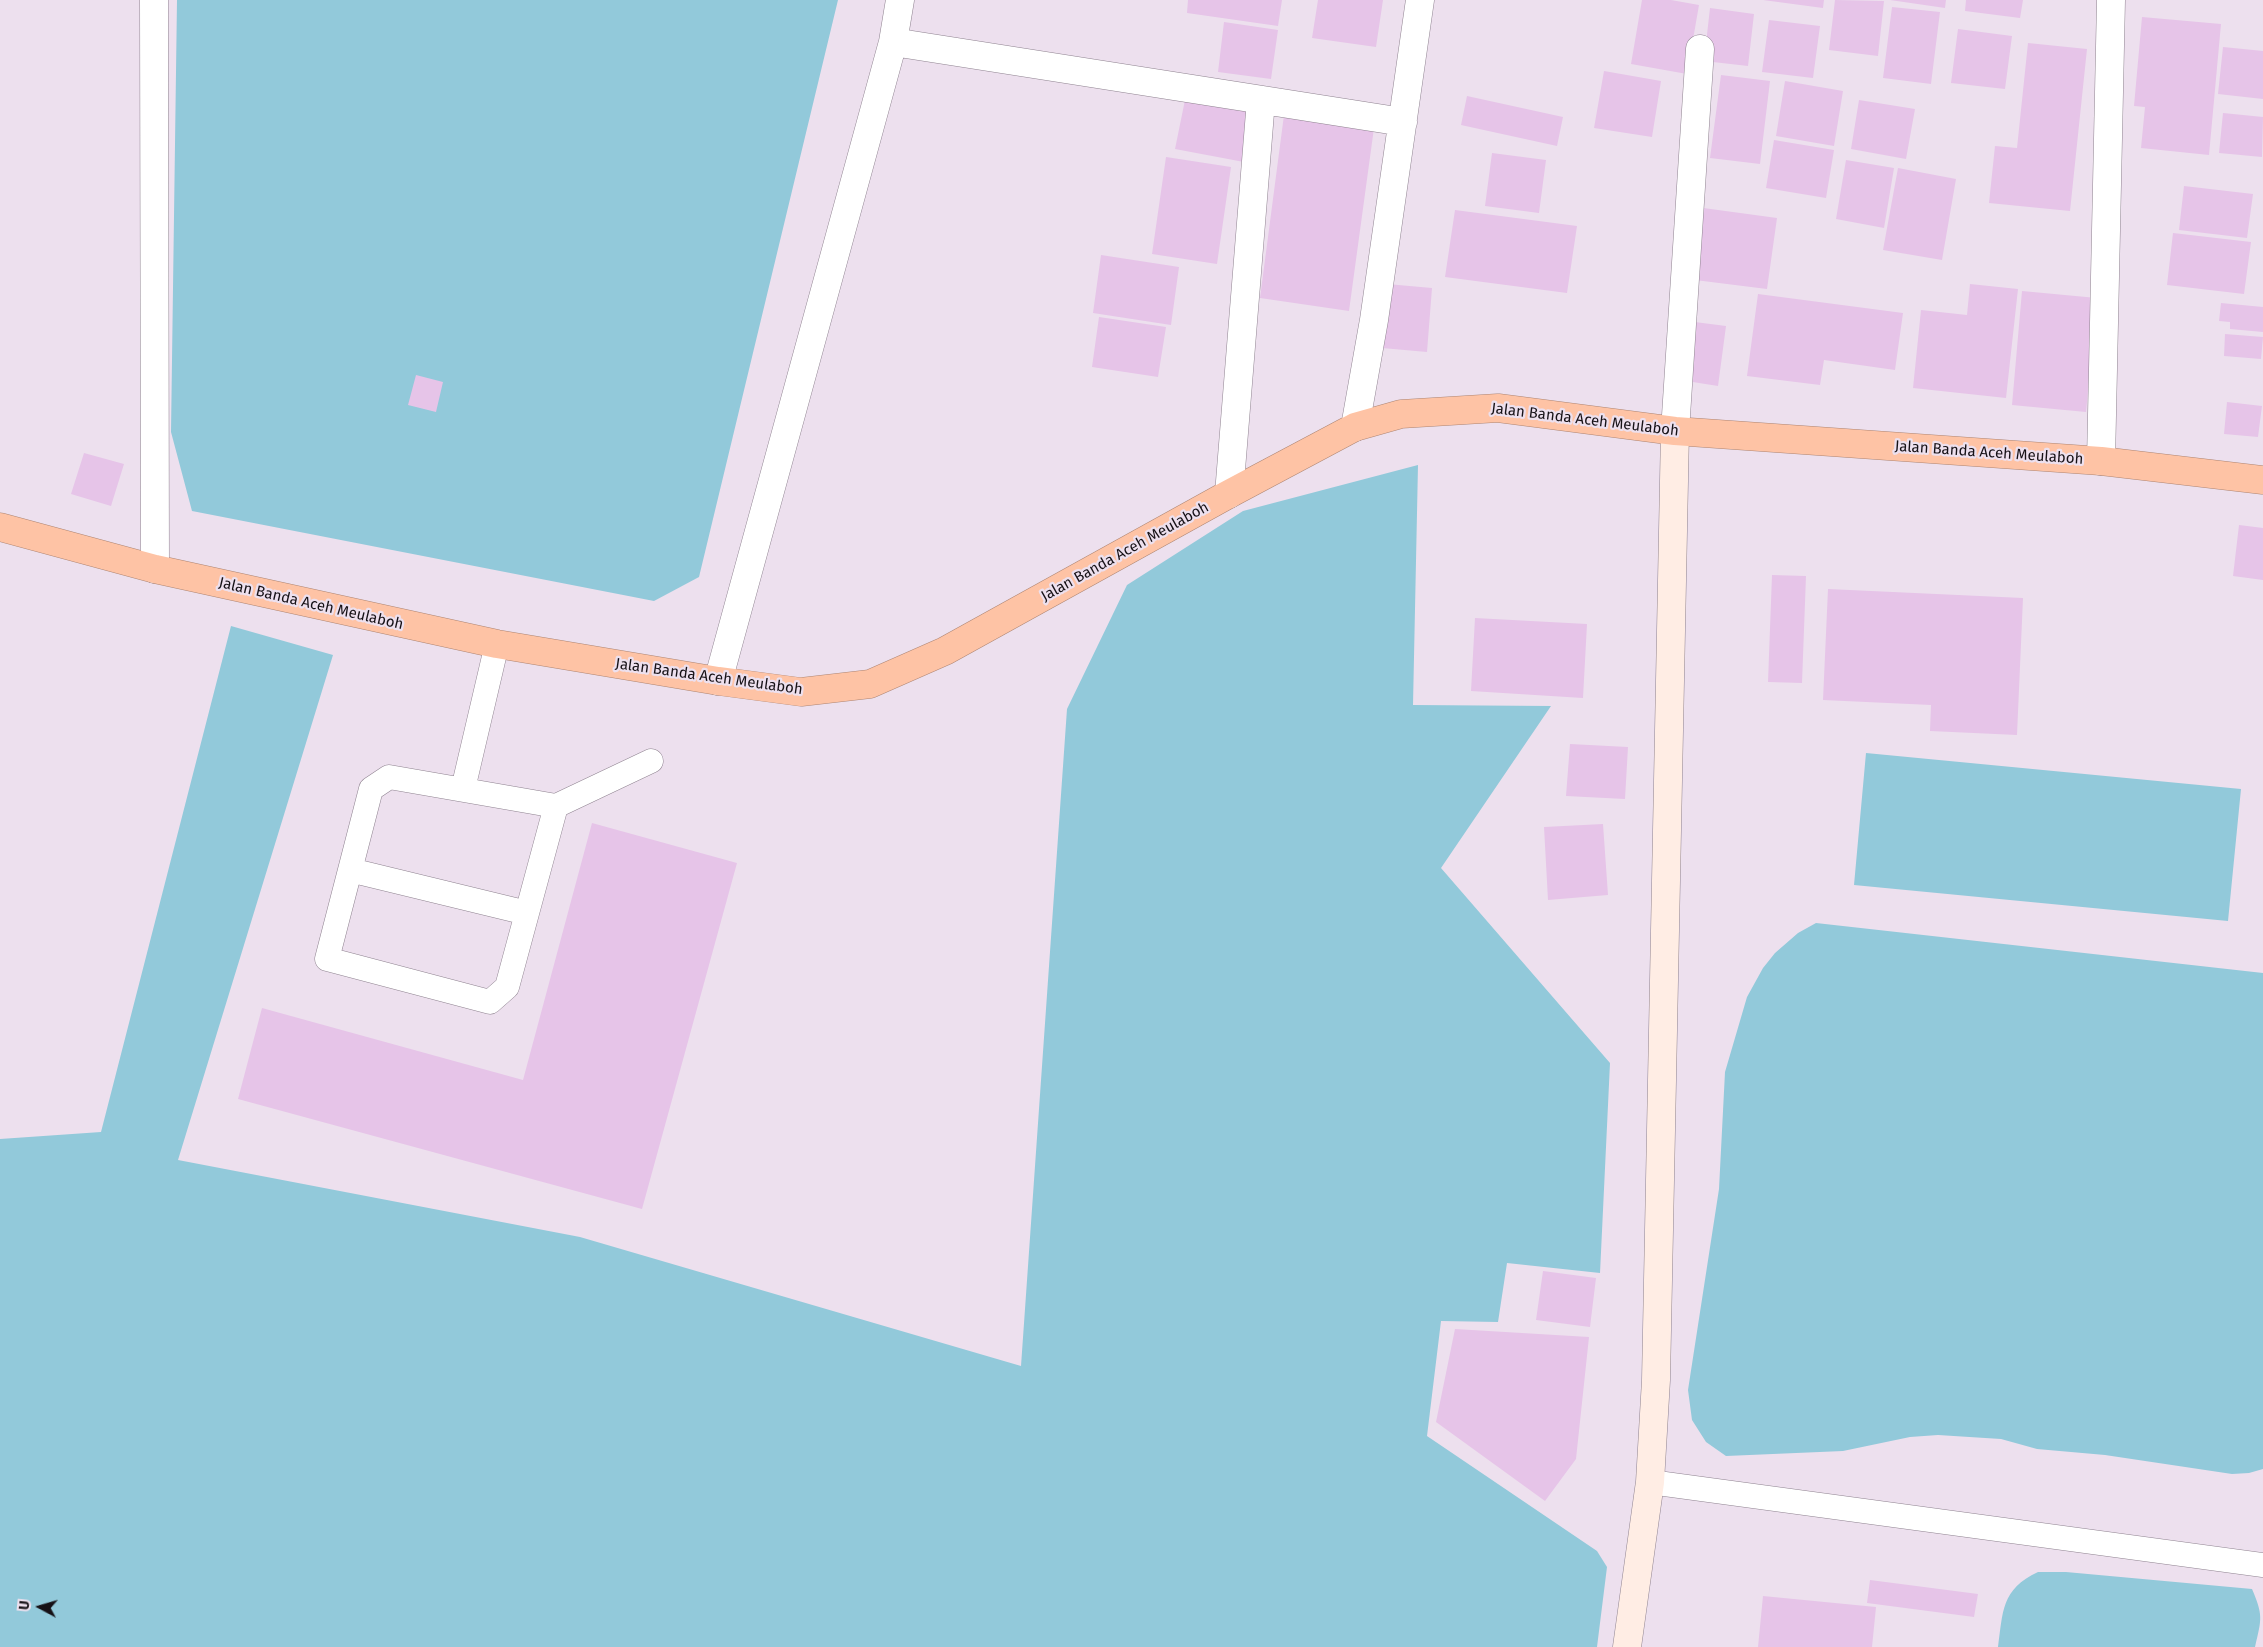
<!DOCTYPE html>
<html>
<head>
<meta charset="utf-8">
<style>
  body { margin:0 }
  #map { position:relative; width:2263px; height:1647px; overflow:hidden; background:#ede0ee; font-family:"Fira Sans",sans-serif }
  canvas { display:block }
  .north { position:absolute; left:15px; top:1582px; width:50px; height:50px; -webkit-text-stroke:4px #ede0ee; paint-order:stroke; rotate:276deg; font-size:14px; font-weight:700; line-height:20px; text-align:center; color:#161116 }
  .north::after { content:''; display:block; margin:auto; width:18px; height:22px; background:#161116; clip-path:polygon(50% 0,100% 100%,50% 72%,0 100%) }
</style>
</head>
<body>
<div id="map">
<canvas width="2263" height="1647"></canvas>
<div class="north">U</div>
</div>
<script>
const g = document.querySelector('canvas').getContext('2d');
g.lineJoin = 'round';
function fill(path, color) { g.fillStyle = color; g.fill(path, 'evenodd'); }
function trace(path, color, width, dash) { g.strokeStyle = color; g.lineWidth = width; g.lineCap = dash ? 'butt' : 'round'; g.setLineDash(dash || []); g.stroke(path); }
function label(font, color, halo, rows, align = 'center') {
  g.font = font + ' "Fira Sans",sans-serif'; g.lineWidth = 4.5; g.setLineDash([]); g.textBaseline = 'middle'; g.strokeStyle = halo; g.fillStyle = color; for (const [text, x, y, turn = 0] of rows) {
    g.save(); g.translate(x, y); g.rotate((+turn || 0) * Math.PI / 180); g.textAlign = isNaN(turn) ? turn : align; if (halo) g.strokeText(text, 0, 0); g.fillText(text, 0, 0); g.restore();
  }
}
fill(new Path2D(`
  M 177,0 L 838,0 L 699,577 L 654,601 L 192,511 L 171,432 Z
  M 1418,465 L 1413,705 L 1551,706 L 1441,868 L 1610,1063 L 1600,1273 L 1507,1263 L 1498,1322 L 1441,1321 L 1427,1436 L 1597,1551 L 1607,1567 L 1597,1647 L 0,1647 L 0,1139 L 101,1132 L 231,626 L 333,655 L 178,1160 L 580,1237 L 1021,1366 L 1067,709 L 1127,585 L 1243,511 Z
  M 1866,753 L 2241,789 L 2228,921 L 1854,885 Z
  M 1816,923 L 2263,973 L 2263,1469 L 2249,1473 L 2232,1474 L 2105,1455 L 2037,1449 L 2001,1439 L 1938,1435 L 1910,1437 L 1843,1451 L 1726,1456 L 1706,1442 L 1692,1420 L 1688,1390 L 1719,1189 L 1725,1072 L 1747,997 L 1763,968 L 1775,953 L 1798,933 Z
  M 2038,1572 L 2066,1572 L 2252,1589 C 2263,1615 2262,1618 2255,1647 L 1998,1647 C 2003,1612 2001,1589 2038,1572 Z`), '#92c9da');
fill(new Path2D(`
  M 1188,0 L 1282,0 L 1278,26 L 1187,13 Z
  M 1318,0 L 1383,0 L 1376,47 L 1312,38 Z
  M 1642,0 L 1671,0 L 1699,5 L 1687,74 L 1631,64 Z
  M 1763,0 L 1824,0 L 1823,8 Z
  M 1835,0 L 1884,1 L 1878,56 L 1829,50 Z
  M 1890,0 L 1946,0 L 1945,8 Z
  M 1966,0 L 2023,0 L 2020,18 L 1965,11 Z
  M 1892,7 L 1940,12 L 1931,84 L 1883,78 Z
  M 1710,8 L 1754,14 L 1748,66 L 1704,61 Z
  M 2142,17 L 2221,24 L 2209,155 L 2141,148 L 2145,107 L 2134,106 Z
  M 1769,20 L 1820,26 L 1813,78 L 1762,72 Z
  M 1224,22 L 1278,30 L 1271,79 L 1218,72 Z
  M 1958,29 L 2012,36 L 2005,89 L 1951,83 Z
  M 2028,43 L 2087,49 L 2070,211 L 1989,203 L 1995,146 L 2017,148 Z
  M 2223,47 L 2263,51 L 2263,99 L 2218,94 Z
  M 1604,71 L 1661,81 L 1652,137 L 1594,128 Z
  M 1721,75 L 1770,81 L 1760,164 L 1710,158 Z
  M 1785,81 L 1843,91 L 1834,146 L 1776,136 Z
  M 1186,95 L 1255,108 L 1244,162 L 1175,149 Z
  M 1467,96 L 1563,117 L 1557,146 L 1461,125 Z
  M 1859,100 L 1915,109 L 1906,159 L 1851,149 Z
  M 2223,113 L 2263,117 L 2262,157 L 2219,153 Z
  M 1284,115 L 1374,128 L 1349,311 L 1260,298 Z
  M 1774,140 L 1834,150 L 1826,198 L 1766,188 Z
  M 1492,153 L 1546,160 L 1539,213 L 1485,206 Z
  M 1166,157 L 1231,167 L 1217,264 L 1152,254 Z
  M 1846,160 L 1894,168 L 1884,228 L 1836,219 Z
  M 1898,168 L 1956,179 L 1942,260 L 1883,250 Z
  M 2184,186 L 2253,194 L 2247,238 L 2179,230 Z
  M 1696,207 L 1777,218 L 1767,289 L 1687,279 Z
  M 1455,210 L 1577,226 L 1567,293 L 1445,277 Z
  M 2173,233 L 2251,242 L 2244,294 L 2167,285 Z
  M 1101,255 L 1179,267 L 1171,325 L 1093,313 Z
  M 1387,284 L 1432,288 L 1427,352 L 1382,348 Z
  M 1970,284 L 2018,289 L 2006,398 L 1913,388 L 1921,310 L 1967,315 Z
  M 2022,291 L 2097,298 L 2086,412 L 2012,405 Z
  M 1758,294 L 1903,313 L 1895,370 L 1824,360 L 1820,385 L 1747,376 Z
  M 2221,303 L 2263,307 L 2263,332 L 2230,329 L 2230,322 L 2219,321 Z
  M 1099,317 L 1166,327 L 1158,377 L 1092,367 Z
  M 1687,321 L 1726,326 L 1718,386 L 1680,380 Z
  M 2225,334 L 2263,337 L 2261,359 L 2224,356 Z
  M 416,375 L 443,382 L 436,412 L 408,405 Z
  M 2227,402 L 2262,406 L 2258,437 L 2224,434 Z
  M 84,453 L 124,464 L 111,506 L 71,494 Z
  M 2239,525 L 2263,528 L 2263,580 L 2233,576 Z
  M 1772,575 L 1806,576 L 1802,683 L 1768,682 Z
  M 1828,589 L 2023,598 L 2017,735 L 1930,731 L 1931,705 L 1823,700 Z
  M 1475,618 L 1587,624 L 1583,698 L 1471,691 Z
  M 1570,744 L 1628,747 L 1625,799 L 1566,796 Z
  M 592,823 L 737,863 L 642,1209 L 238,1099 L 262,1008 L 523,1080 Z
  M 1603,824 L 1608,895 L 1548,900 L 1544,827 Z
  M 1543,1271 L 1596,1278 L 1590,1327 L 1536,1320 Z
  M 1455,1329 L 1589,1337 L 1576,1459 L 1545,1501 L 1436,1422 Z
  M 1870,1580 L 1978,1594 L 1974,1617 L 1867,1603 Z
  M 1763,1596 L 1876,1607 L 1872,1647 L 1758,1647 Z`), '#e6c4e8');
const lane = new Path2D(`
  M 389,777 L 556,806 L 507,987 L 490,1002 L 327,959 L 371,789 Z
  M 463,789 L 497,644
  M 556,806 L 651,761
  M 350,870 L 527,913
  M 1650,1482 L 2263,1565`);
const street = new Path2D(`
  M 154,0 L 155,569
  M 893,42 L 1403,122
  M 1355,427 L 1374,320 L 1420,0
  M 1675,431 L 1700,49
  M 2101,461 L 2111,0
  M 1229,494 L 1261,100
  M 718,681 L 893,42 L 900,0`);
const secondary = new Path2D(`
  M 1627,1647 L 1650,1482 L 1656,1380 L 1675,431`);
const highway = new Path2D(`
  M 0,527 L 155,569 L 497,644 L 718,681 L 801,692 L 870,684 L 945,651 L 1229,494 L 1355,427 L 1401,414 L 1498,408 L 1675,431 L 2101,461 L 2263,480`);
trace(lane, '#8f8390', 25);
trace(street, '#8f8390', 29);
trace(secondary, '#8f8390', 29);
trace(highway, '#ad8573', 29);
trace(lane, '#fff', 24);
trace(street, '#fff', 28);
trace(secondary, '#ffede4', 28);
trace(highway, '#fec3a5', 28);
label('15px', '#161116', '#ede0ee', [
  ["Jalan Banda Aceh Meulaboh",1585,420,7],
  ["Jalan Banda Aceh Meulaboh",1989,453,4],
  ["Jalan Banda Aceh Meulaboh",1125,552,-29],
  ["Jalan Banda Aceh Meulaboh",311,604,13],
  ["Jalan Banda Aceh Meulaboh",709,677,8]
]);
</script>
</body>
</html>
